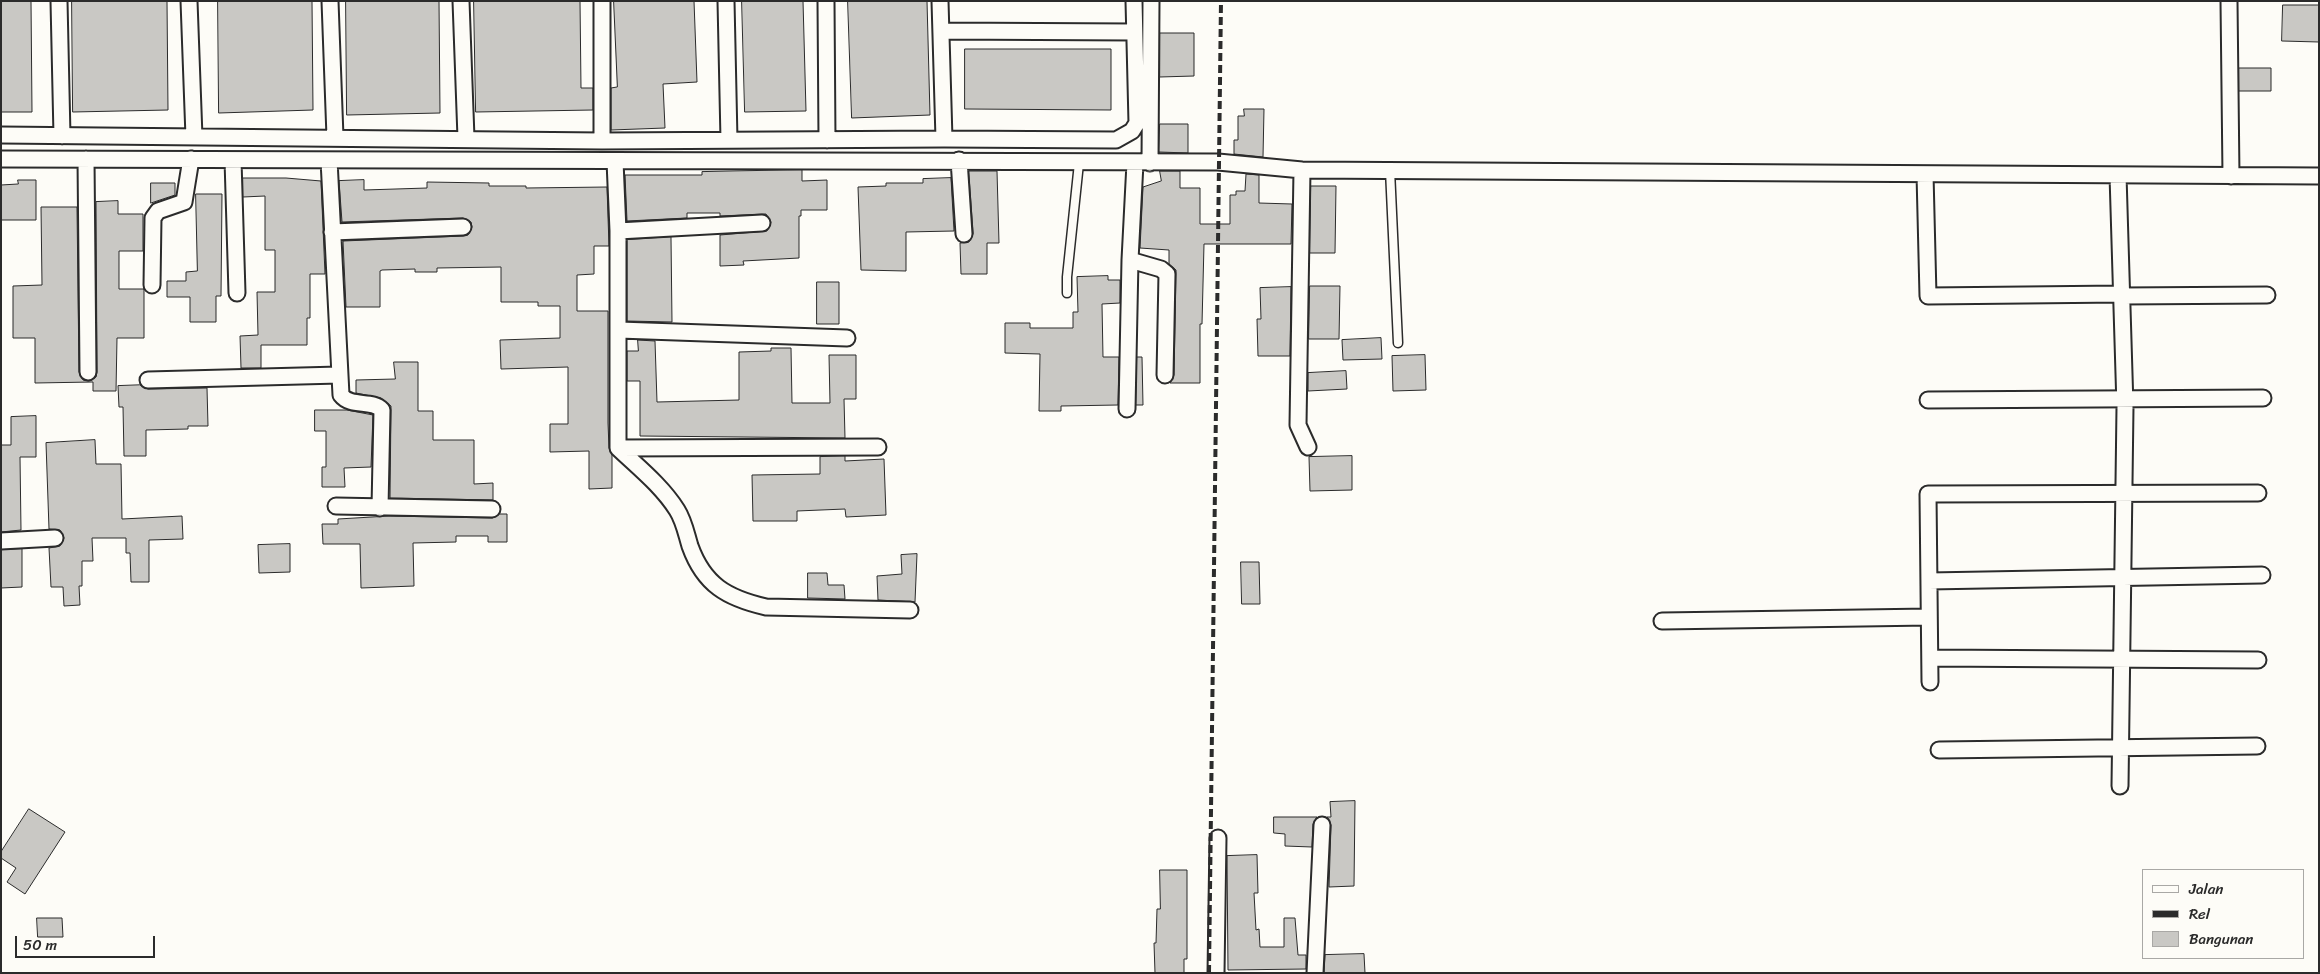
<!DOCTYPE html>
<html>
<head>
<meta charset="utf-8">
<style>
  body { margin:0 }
  #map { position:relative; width:2320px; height:974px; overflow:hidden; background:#fdfcf7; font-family:Sriracha,sans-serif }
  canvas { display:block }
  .frame { position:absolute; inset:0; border:2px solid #2b2b2b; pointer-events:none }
  .legend { position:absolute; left:2142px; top:869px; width:162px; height:90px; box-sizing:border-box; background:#fdfcf7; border:1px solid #a9a8a5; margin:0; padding:6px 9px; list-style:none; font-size:15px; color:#2b2b2b }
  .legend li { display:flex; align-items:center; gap:10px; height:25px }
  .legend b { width:25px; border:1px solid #a9a8a5 }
  .scale { position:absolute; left:15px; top:936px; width:140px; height:22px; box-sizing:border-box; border:2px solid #2b2b2b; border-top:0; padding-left:6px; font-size:15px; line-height:18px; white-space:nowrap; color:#2b2b2b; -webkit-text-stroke:4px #fdfcf7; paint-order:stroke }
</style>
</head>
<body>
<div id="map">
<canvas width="2320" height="974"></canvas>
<div class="frame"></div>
<ul class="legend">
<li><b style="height:6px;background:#fdfcf7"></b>Jalan</li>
<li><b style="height:6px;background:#2b2b2b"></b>Rel</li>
<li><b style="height:14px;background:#c9c8c4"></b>Bangunan</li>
</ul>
<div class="scale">50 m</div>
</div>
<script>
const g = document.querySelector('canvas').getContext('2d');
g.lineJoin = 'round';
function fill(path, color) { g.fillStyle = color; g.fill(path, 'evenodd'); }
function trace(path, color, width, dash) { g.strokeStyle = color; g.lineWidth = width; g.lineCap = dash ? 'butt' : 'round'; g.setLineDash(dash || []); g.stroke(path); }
const building = new Path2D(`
  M 1,1 L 31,1 L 32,112 L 1,112 Z
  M 72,1 L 167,1 L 168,110 L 73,112 Z
  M 218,1 L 312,1 L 313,110 L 219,113 Z
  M 346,1 L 439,1 L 440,113 L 347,115 Z
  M 474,1 L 580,1 L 581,88 L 593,88 L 593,110 L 476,112 Z
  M 614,1 L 694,1 L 697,82 L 663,84 L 665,128 L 611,130 L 611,88 L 617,87 Z
  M 742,1 L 803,1 L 806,111 L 745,112 Z
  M 848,1 L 927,1 L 930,115 L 852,118 Z
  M 2283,5 L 2319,5 L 2319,42 L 2282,41 Z
  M 1160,33 L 1194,33 L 1194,76 L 1160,77 Z
  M 965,49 L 1111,49 L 1111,110 L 965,109 Z
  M 2239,68 L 2271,68 L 2271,91 L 2239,91 Z
  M 1244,109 L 1264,109 L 1263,157 L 1234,154 L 1234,140 L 1238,140 L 1238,116 L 1244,116 Z
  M 1160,124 L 1188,124 L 1188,153 L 1159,152 Z
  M 802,170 L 802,181 L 827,180 L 827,210 L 801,210 L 801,216 L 799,216 L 799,258 L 743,261 L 744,265 L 720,266 L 720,235 L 767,231 L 771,222 L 766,214 L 720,216 L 720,213 L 687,213 L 687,218 L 627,221 L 625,175 L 702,175 L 702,172 Z
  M 969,171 L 997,171 L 999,243 L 987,243 L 987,274 L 961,274 L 960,243 L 969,242 L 973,234 Z
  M 1160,171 L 1180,171 L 1180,188 L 1200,188 L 1200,224 L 1230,224 L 1230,195 L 1236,195 L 1236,191 L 1245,191 L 1246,174 L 1259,175 L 1259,203 L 1292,204 L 1291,244 L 1204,244 L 1202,324 L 1200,324 L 1200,383 L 1170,383 L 1174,375 L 1176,270 L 1169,264 L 1169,250 L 1140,248 L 1143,187 L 1161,181 Z
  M 243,178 L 286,178 L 321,181 L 325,274 L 310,274 L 310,318 L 307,318 L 307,345 L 261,345 L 261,368 L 241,368 L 240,336 L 258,335 L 257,292 L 275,292 L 275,250 L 265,250 L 265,196 L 243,197 Z
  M 951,178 L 954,231 L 906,232 L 906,271 L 861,270 L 858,187 L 886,186 L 886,183 L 923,183 L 923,179 Z
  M 18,180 L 36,180 L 36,220 L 1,220 L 1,185 L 18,184 Z
  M 364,180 L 364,190 L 427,188 L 427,182 L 489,183 L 489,186 L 526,186 L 526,188 L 607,187 L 609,246 L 594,246 L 594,274 L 577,275 L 577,311 L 608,311 L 608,423 L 609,448 L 612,455 L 612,488 L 589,489 L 589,451 L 550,452 L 550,424 L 568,424 L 568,367 L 501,369 L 500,340 L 560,338 L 560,306 L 538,306 L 538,302 L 501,302 L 501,267 L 437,268 L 437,272 L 415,272 L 415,269 L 382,270 L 380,271 L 380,307 L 346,307 L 343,241 L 463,236 L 468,235 L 472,227 L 471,222 L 463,218 L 342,222 L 339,181 Z
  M 151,183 L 175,183 L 175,195 L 151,203 Z
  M 1311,186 L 1336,186 L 1335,253 L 1310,253 Z
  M 196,194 L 222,194 L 221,296 L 216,296 L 216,322 L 190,322 L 190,297 L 167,297 L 167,281 L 186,281 L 186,272 L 197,271 Z
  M 118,201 L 118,214 L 143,214 L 143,251 L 119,251 L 119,289 L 144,289 L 144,338 L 117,338 L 116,391 L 93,391 L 93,382 L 35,383 L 35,338 L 13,338 L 13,286 L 42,285 L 41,207 L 77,207 L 79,372 L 83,380 L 89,381 L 96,377 L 97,372 L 96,202 Z
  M 671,237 L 672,322 L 627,321 L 627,240 Z
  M 1108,276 L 1108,280 L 1120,280 L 1120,303 L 1102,304 L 1103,357 L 1119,357 L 1118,405 L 1061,406 L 1061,411 L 1039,411 L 1040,354 L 1005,353 L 1005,323 L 1030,323 L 1030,328 L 1073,328 L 1073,312 L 1078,312 L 1077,277 Z
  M 817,282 L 839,282 L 839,324 L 817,324 Z
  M 1310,286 L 1340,286 L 1339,339 L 1309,339 Z
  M 1291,287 L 1290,356 L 1258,356 L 1257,319 L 1261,319 L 1260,288 Z
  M 1381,338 L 1382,359 L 1343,360 L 1342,340 Z
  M 638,340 L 655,341 L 657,402 L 739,400 L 739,352 L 771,351 L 771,348 L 791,348 L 792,403 L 830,403 L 829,355 L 856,355 L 856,399 L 844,399 L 845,438 L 640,436 L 640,381 L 627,381 L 627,351 L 638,351 Z
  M 1425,355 L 1426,390 L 1393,391 L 1392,356 Z
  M 1137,357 L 1142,357 L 1143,405 L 1136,405 Z
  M 394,362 L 418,362 L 418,411 L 433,411 L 433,440 L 474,440 L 474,484 L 493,483 L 493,500 L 390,498 L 391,406 L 381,398 L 356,393 L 356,380 L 395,379 Z
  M 1346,371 L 1347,389 L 1308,391 L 1308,373 Z
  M 140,385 L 148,389 L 207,388 L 208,426 L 188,426 L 188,429 L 146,430 L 146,456 L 124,456 L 123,407 L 119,407 L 118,386 Z
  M 315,410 L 347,410 L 373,415 L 371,467 L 344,468 L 345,487 L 322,487 L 322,467 L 326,467 L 326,431 L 315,431 Z
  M 36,416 L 36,457 L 20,457 L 21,530 L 1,532 L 1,445 L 11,445 L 11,417 Z
  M 95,440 L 96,464 L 121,464 L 122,519 L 182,516 L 183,539 L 149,540 L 149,582 L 131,582 L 130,553 L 126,553 L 126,538 L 92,538 L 93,561 L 82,561 L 82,586 L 79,586 L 80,605 L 64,606 L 63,587 L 51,587 L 49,548 L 60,546 L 64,538 L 60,530 L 49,529 L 46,443 Z
  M 845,456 L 845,461 L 884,459 L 886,515 L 846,517 L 845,509 L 797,511 L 797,521 L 753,521 L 752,475 L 820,474 L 820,457 Z
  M 1352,456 L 1352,490 L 1310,491 L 1309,457 Z
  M 500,514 L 507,514 L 507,542 L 488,542 L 488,536 L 456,536 L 456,542 L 413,543 L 414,586 L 361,588 L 360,544 L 323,544 L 322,524 L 338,524 L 338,519 L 389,516 L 492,518 Z
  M 290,544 L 290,572 L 259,573 L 258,545 Z
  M 22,549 L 22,587 L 1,588 L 1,550 Z
  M 917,554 L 915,602 L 878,600 L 877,576 L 902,574 L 901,555 Z
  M 1241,562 L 1259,562 L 1260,604 L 1242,604 Z
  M 808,573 L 827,573 L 828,585 L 844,585 L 845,599 L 808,598 Z
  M 1355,801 L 1354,886 L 1329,887 L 1331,825 L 1327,817 L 1331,817 L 1330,802 Z
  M 29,809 L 65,832 L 25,894 L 7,882 L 16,868 L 1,858 L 1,852 Z
  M 1274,817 L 1317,817 L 1313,824 L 1312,847 L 1285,846 L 1285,834 L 1274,833 Z
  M 1257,855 L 1258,893 L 1254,893 L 1256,930 L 1259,929 L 1260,947 L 1284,947 L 1284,918 L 1295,918 L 1298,955 L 1306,955 L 1306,969 L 1228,970 L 1227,856 Z
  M 1160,870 L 1187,870 L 1187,959 L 1184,959 L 1184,973 L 1155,973 L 1154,943 L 1156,943 L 1157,909 L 1160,909 Z
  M 37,918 L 62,918 L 63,937 L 38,937 Z
  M 1364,954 L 1365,973 L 1324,973 L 1325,955 Z`);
fill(building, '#c9c8c4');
trace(building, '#2b2b2b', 1);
const service = new Path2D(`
  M 1390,170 L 1398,343
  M 1067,293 L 1067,277 L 1079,163`);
const minor = new Path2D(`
  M 59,1 L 62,136
  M 189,1 L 194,137
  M 330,1 L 335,137
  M 461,1 L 466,138
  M 726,1 L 729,140
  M 826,1 L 827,140
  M 940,1 L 944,139
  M 2229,1 L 2231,176
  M 941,31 L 1134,32
  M 1,135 L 602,141 L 944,139 L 1116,140 L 1132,131 L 1137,123 L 1134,1
  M 602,141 L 602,1
  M 1,159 L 1218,162 L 1302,170 L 2319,176
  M 86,159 L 88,372
  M 233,160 L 237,293
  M 329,160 L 341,395 C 351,408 372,399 382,410 L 380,508
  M 959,160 L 964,234
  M 615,161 L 618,231 L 618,448 C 638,467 662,486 677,510 C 684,521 686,533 690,546 C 704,585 727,598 766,607 L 910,610
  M 1150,163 L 1151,1
  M 1302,170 L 1298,425 L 1308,447
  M 1925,174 L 1928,296 L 2121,294
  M 2118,175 L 2125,407 L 2120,786
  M 618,231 L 762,223
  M 332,232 L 463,227
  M 1130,260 L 1161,269 L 1167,274 L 1165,375
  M 152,285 L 153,218 L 158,211 L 184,202 L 191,159
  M 2122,296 L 2267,295
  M 619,330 L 847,338
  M 148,380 L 339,375
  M 1928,400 L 2263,398
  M 1127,409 L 1130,260 L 1135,163
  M 618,448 L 878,447
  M 336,506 L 492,509
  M 1,541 L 55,538
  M 1929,581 L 2262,575
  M 1662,621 L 1929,617
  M 1930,658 L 2258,660
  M 1930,682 L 1928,494 L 2258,493
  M 1939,750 L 2257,746
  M 1216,973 L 1218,838
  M 1315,973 L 1322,825`);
trace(service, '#2b2b2b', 11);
trace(minor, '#2b2b2b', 19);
trace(service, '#fdfcf7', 8);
trace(minor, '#fdfcf7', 15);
trace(new Path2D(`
  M 1209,973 L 1221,1`), '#2b2b2b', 4, [8, 4]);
</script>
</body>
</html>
